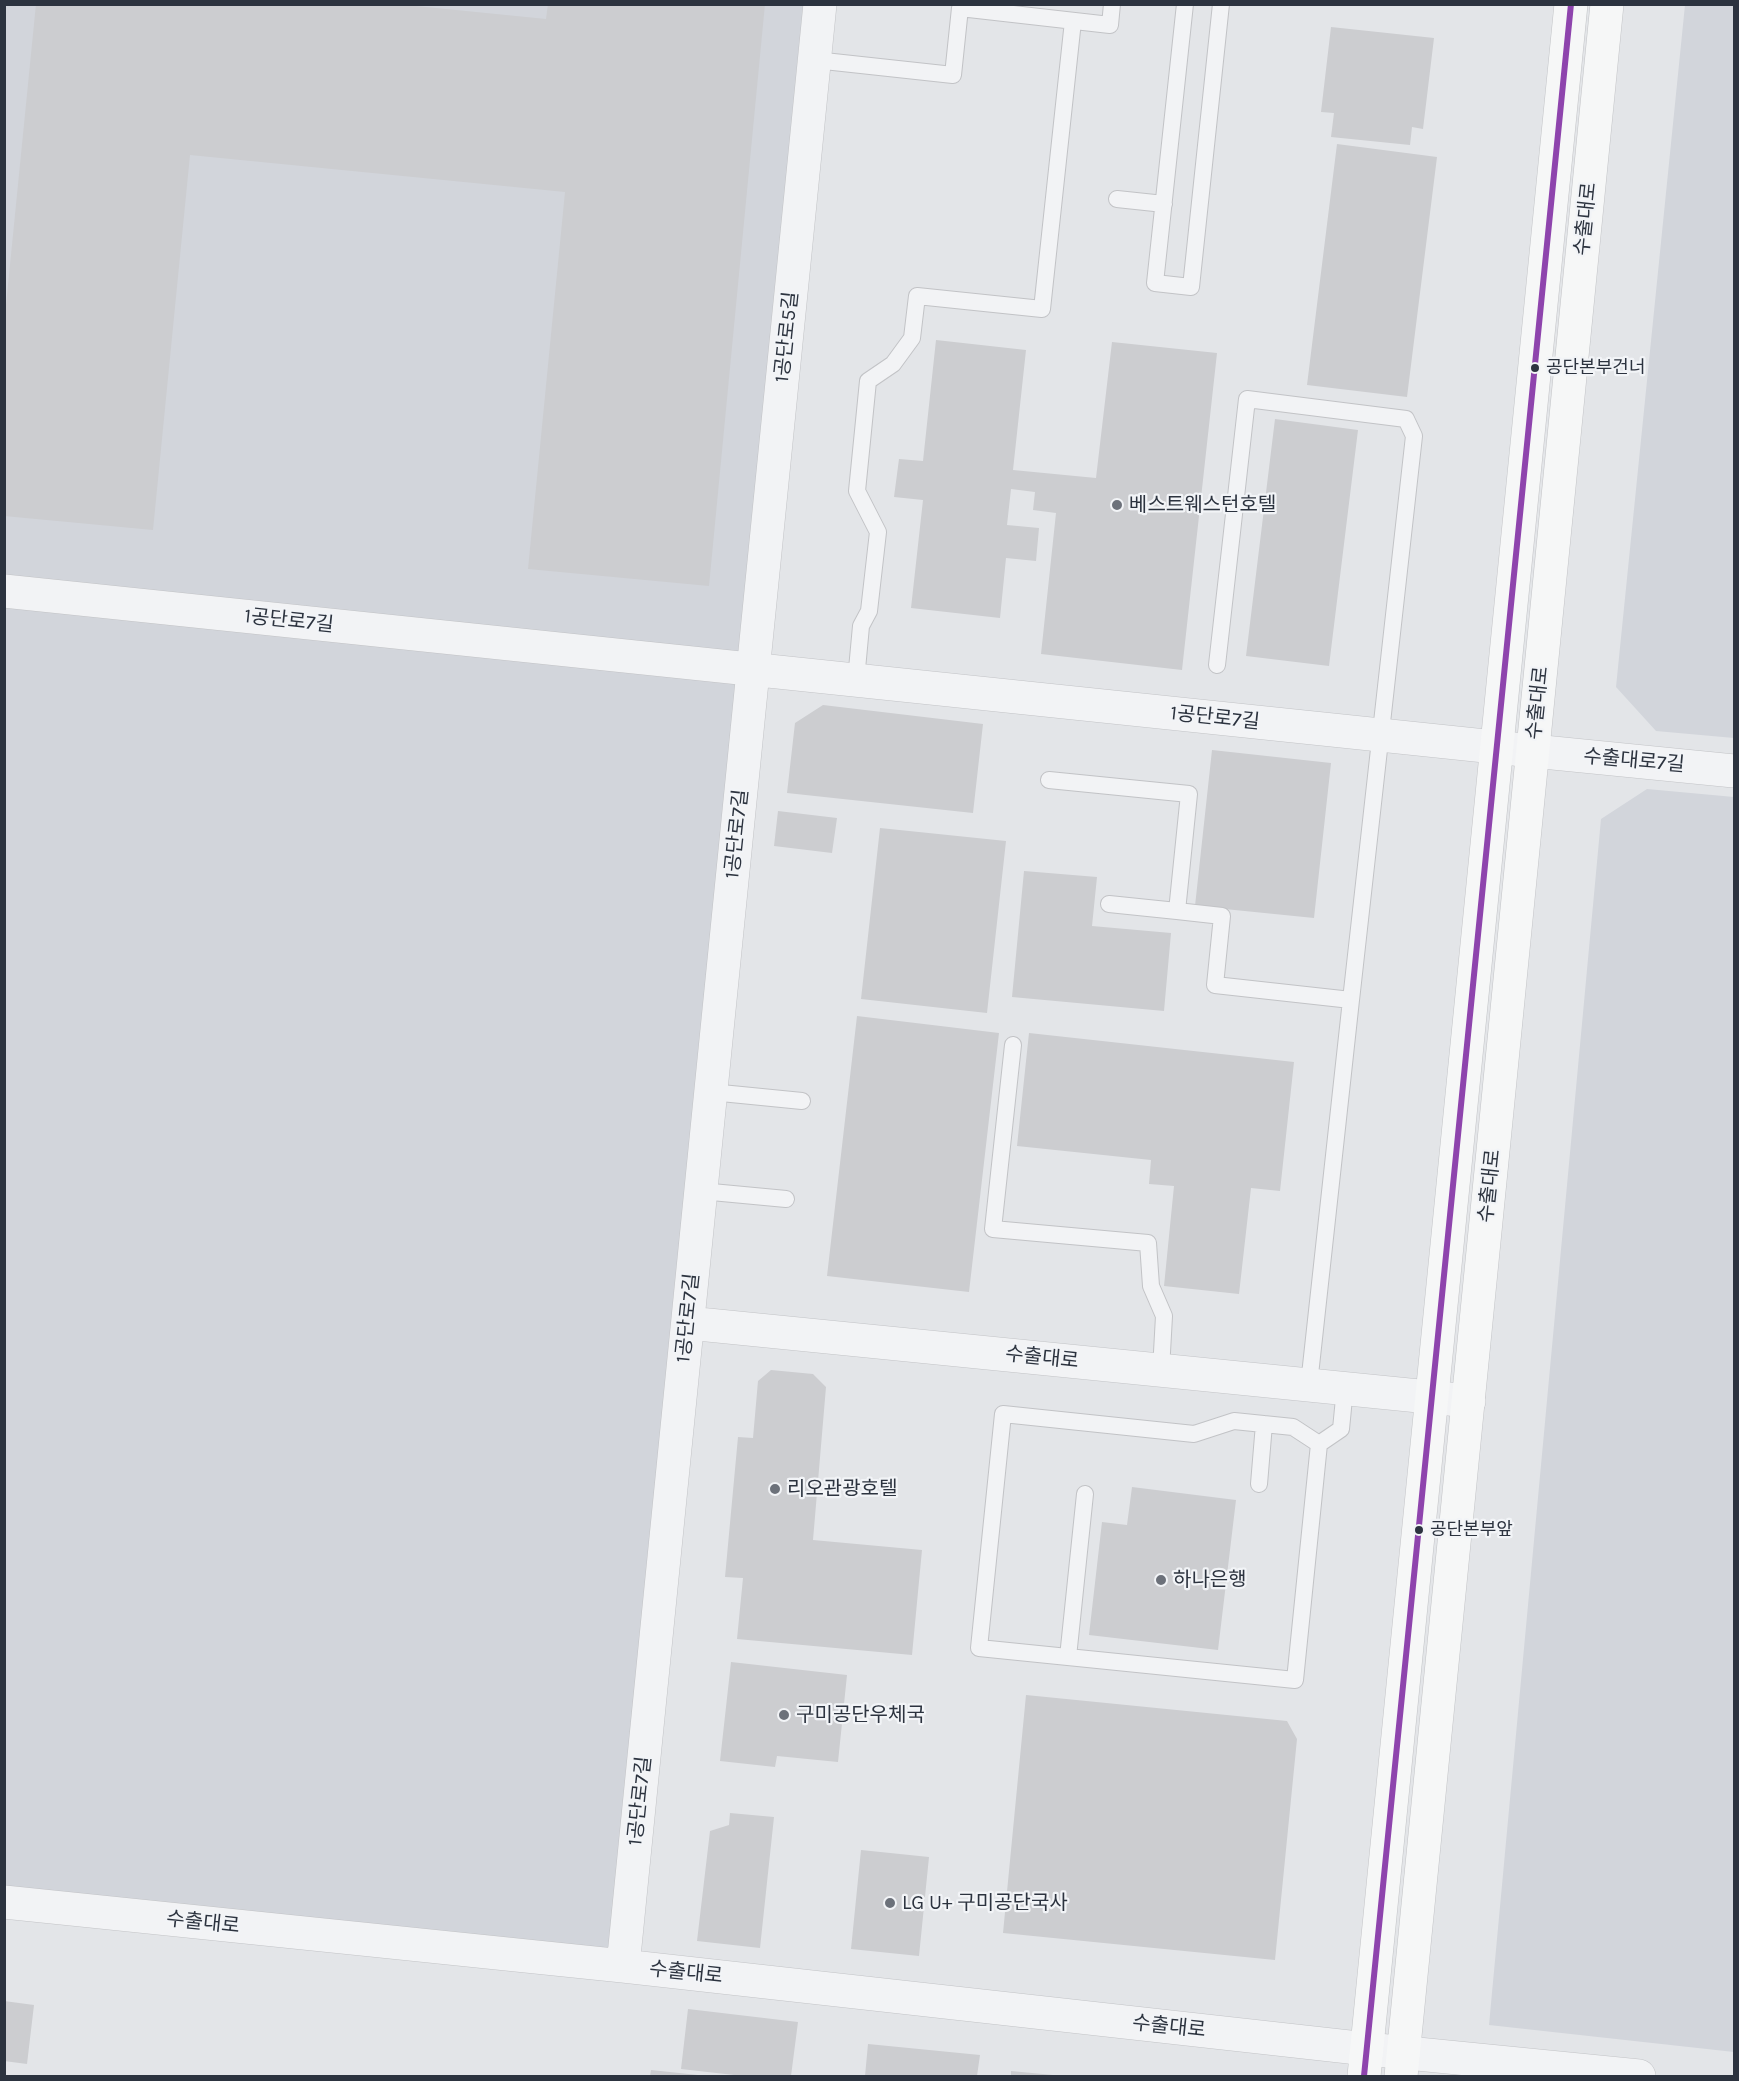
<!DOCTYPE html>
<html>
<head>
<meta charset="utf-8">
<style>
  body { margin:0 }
  #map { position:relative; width:1739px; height:2081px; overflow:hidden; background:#e3e5e8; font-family:Karla,sans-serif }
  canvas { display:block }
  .frame { position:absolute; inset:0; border:6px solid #2c333f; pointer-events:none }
</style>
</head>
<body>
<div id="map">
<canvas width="1739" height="2081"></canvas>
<div class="frame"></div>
</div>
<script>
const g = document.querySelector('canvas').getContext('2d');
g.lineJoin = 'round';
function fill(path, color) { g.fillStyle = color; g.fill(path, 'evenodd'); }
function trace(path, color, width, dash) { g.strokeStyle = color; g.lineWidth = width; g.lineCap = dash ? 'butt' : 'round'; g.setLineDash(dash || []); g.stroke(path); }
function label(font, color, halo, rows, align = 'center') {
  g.font = font + ' Karla,"Noto Sans KR",sans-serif'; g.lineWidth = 4.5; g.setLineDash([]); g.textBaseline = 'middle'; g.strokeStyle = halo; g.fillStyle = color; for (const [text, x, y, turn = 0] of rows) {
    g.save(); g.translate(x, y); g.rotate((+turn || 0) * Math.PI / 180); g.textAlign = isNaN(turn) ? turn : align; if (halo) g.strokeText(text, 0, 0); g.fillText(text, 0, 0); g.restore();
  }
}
fill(new Path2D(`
  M 4,5 L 820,5 L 623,1966 L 5,1902 Z
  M 1685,5 L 1734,5 L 1734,738 L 1656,731 L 1616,687 Z
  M 1647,789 L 1734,797 L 1734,2052 L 1489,2025 L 1601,819 Z`), '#d2d5db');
fill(new Path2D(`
  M 36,4 L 396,4 L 546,19 L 548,4 L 765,4 L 709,586 L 528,569 L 565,192 L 190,155 L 153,530 L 4,516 L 4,325 Z
  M 1331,27 L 1434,38 L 1423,129 L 1412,127 L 1410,145 L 1331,137 L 1334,113 L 1321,112 Z
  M 1337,144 L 1437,157 L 1407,397 L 1307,385 Z
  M 936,340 L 1026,350 L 1013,470 L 1096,478 L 1112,342 L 1217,353 L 1182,670 L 1041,654 L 1056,513 L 1033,510 L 1035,492 L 1011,489 L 1007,525 L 1039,528 L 1036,561 L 1006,558 L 1000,618 L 911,608 L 923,500 L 894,497 L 899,459 L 923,461 Z
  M 1275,419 L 1358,430 L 1329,666 L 1246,656 Z
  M 823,705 L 983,724 L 973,813 L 787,793 L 795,723 Z
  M 1212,750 L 1331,763 L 1314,918 L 1195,906 Z
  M 778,811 L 837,818 L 832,853 L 774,846 Z
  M 880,828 L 1006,841 L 987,1013 L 861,999 Z
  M 1024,871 L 1097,877 L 1092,926 L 1171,933 L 1164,1011 L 1012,997 Z
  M 857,1016 L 999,1033 L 969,1292 L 827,1276 Z
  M 1029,1033 L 1294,1062 L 1280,1191 L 1251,1188 L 1239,1294 L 1164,1286 L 1174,1186 L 1149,1184 L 1151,1160 L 1017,1146 Z
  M 771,1370 L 813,1374 L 826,1387 L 813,1540 L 922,1550 L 912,1655 L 737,1639 L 743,1578 L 725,1577 L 738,1437 L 753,1438 L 758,1381 Z
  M 1132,1487 L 1236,1500 L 1218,1650 L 1089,1635 L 1102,1522 L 1127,1525 Z
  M 731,1662 L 847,1675 L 838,1762 L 777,1756 L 775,1767 L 720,1761 Z
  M 1026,1695 L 1287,1721 L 1297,1739 L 1275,1960 L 1003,1933 Z
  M 730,1813 L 774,1817 L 760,1948 L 697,1941 L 710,1831 L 729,1825 Z
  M 861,1850 L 929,1857 L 919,1956 L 851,1949 Z
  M 4,2001 L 34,2005 L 27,2064 L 4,2061 Z
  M 688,2009 L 798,2022 L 791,2076 L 743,2076 L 681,2069 Z
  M 868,2044 L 980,2055 L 977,2076 L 865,2076 Z
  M 651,2070 L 698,2075 L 698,2076 L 650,2076 Z
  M 1011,2071 L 1053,2075 L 1053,2076 L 1011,2076 Z`), '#cccdd0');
const lane = new Path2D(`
  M 1185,4 L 1155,283 L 1191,287 L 1221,4
  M 815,60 L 953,75 L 960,8 L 1110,25 L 1112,4
  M 1117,199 L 1164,204
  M 856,680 L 861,626 L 869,611 L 878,532 L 857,491 L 868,381 L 893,364 L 912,338 L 917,296 L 1042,309 L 1073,21
  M 1049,780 L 1189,794 L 1177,911 L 1222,916 L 1215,985 L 1351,1000 L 1414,436 L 1406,419 L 1247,399 L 1217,665
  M 1109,904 L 1177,911
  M 1013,1045 L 993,1229 L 1148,1243 L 1151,1286 L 1164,1316 L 1161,1370
  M 711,1092 L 802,1101
  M 701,1191 L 786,1199
  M 1309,1384 L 1351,1000
  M 1319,1444 L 1293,1427 L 1234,1421 L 1194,1434 L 1003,1414 L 979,1648 L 1295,1680 L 1319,1444 L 1341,1429 L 1345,1388
  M 1259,1484 L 1264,1424
  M 1068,1657 L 1085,1494`);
const street = new Path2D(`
  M 4,591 L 1533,751 L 1734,771
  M 688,1323 L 1469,1401
  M 4,1902 L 623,1966 L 1367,2049 L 1639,2076
  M 623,1966 L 820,4`);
const secondary = new Path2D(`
  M 1364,2076 L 1571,4
  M 1401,2076 L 1607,4`);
trace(lane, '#c2c3c6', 18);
trace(street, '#c2c3c6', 34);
trace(secondary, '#c2c3c6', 34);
trace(lane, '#f2f3f5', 16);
trace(street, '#f2f3f5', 33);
trace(secondary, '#f6f7f7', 33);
trace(new Path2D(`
  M 1364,2076 L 1571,4`), '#8e44ad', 6);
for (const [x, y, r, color] of [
  [1535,368,5,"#2c333f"],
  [1117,505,6,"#6c717a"],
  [775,1489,6,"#6c717a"],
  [1419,1530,5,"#2c333f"],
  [1161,1580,6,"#6c717a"],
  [784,1715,6,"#6c717a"],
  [890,1903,6,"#6c717a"]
]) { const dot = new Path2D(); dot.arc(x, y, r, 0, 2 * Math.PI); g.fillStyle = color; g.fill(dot); trace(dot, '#f2f4f7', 2); }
label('18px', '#2c333f', '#f2f4f7', [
  ["공단본부건너",1546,368],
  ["공단본부앞",1430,1530]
], 'left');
label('20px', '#2c333f', '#f2f4f7', [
  ["수출대로",1586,219,-84],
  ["1공단로5길",787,337,-84],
  ["1공단로7길",289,621,6],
  ["수출대로",1538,703,-84],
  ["1공단로7길",1215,718,6],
  ["수출대로7길",1634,761,5],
  ["1공단로7길",737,834,-84],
  ["수출대로",1490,1186,-84],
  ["1공단로7길",688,1318,-84],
  ["수출대로",1042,1358,6],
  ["1공단로7길",640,1801,-84],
  ["수출대로",203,1923,6],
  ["수출대로",686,1973,6],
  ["수출대로",1169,2027,6]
]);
label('20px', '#2c333f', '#f2f4f7', [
  ["베스트웨스턴호텔",1129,505],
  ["리오관광호텔",787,1489],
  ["하나은행",1173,1580],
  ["구미공단우체국",796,1715],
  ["LG U+ 구미공단국사",902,1903]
], 'left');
</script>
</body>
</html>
